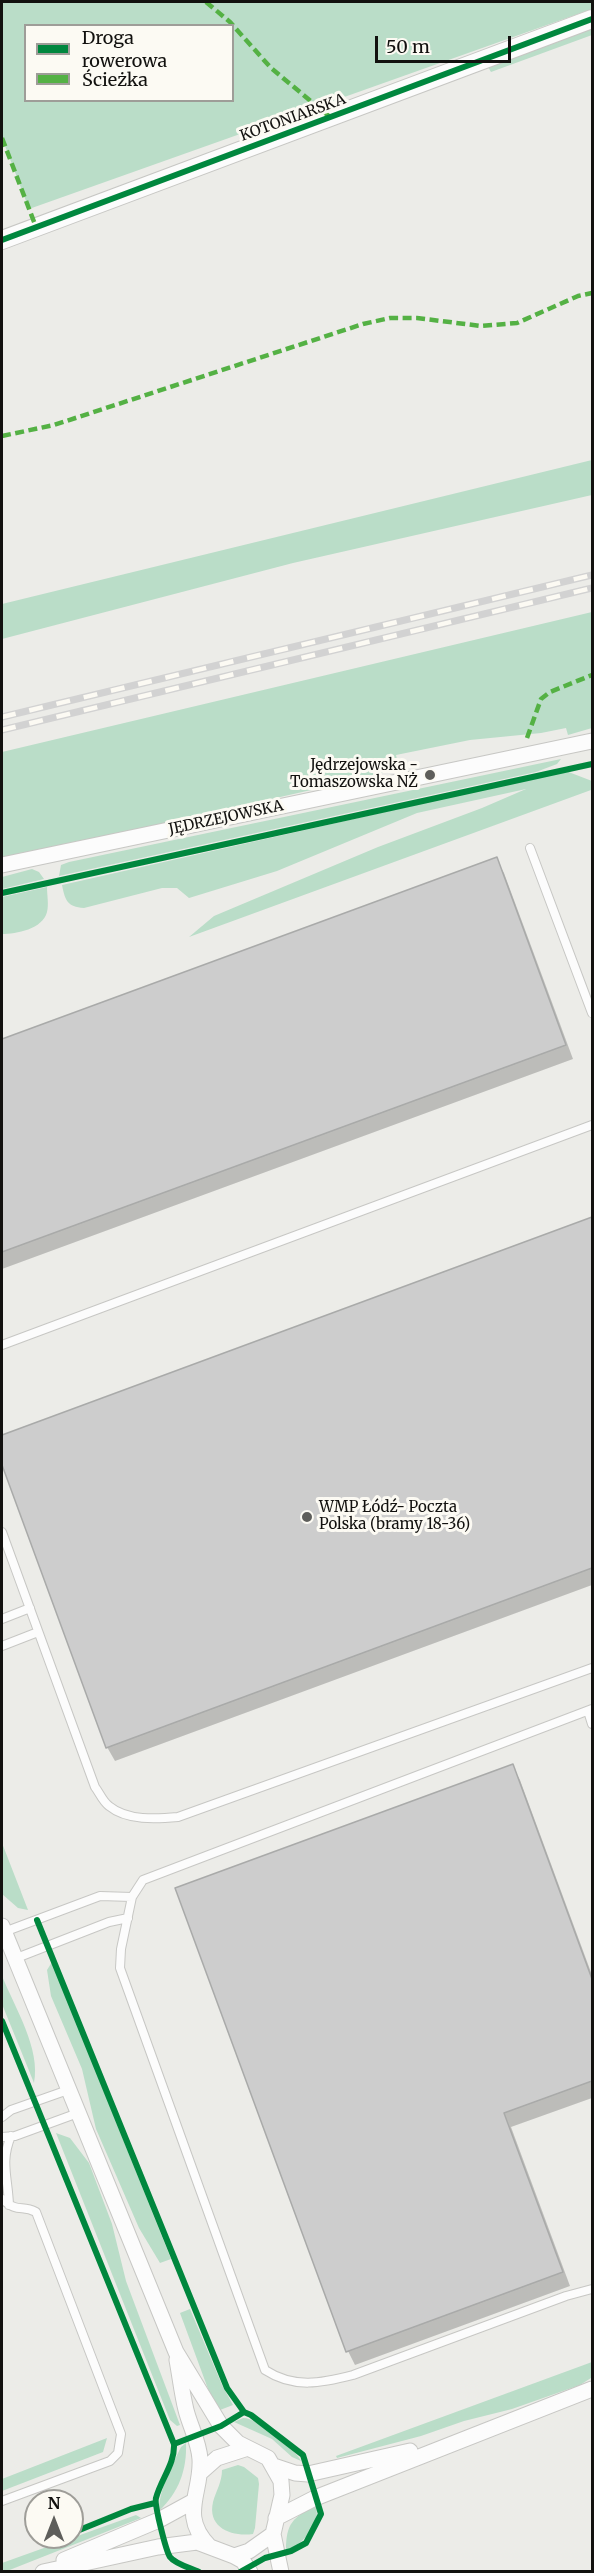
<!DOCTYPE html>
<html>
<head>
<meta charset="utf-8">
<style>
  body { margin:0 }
  #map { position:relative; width:594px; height:2573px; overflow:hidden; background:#ecece8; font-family:Merriweather,serif }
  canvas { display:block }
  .frame { position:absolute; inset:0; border:3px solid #12110f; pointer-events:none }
  .legend { position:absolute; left:24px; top:24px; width:210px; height:78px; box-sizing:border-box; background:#fcfaf3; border:2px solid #9e9d98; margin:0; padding:8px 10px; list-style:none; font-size:18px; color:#12110f }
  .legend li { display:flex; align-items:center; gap:12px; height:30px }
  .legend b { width:30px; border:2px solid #9e9d98 }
  .north { position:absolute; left:24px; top:2489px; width:60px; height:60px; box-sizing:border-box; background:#fcfaf3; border:2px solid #9e9d98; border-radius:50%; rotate:0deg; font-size:16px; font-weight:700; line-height:24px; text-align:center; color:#12110f }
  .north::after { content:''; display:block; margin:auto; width:21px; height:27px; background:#5e5e5b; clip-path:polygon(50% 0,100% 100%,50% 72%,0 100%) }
  .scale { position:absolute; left:375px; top:36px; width:136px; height:27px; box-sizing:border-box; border:3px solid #12110f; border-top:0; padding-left:8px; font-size:18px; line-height:21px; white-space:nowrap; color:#12110f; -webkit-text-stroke:4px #fcfaf3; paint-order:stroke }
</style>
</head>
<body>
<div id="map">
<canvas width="594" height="2573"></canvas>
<div class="frame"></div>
<ul class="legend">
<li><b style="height:8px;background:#00873e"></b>Droga rowerowa</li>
<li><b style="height:8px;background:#54b144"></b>Ścieżka</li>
</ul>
<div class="north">N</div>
<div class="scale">50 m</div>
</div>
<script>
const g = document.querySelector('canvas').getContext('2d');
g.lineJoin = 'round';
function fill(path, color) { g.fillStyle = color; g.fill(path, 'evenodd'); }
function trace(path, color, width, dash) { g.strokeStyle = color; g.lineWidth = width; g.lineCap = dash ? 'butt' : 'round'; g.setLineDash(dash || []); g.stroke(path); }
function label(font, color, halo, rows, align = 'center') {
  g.font = font + ' Merriweather,serif'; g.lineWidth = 6; g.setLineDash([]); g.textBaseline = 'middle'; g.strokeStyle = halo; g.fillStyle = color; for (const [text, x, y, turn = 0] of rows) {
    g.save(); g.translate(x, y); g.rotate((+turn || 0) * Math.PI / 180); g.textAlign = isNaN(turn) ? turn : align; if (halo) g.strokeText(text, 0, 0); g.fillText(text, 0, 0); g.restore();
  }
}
fill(new Path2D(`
  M 2,2 L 592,2 L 592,9 L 29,209 L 2,138 ZM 26,26 L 232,26 L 232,100 L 26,100 Z
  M 592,28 L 592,35 L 491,72 L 488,67 Z
  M 592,460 L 592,495 L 293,563 L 2,639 L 2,604 Z
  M 592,612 L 592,728 L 568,735 L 566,728 L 541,733 L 470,740 L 396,755 L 398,764 L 390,770 L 373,776 L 2,860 L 2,752 Z
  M 561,759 L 557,764 L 536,772 L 59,876 L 61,865 L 69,862 Z
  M 566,771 L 592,781 L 592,794 L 591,790 L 189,937 L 214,916 L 378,847 L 482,808 L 526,789 L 417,813 L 277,871 L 189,898 L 177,888 L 162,888 L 84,908 C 67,907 65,900 62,885 Z
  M 32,869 L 39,872 L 44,879 L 2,889 L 2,877 Z
  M 47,887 C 47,895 49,905 47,912 C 43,929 16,934 2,934 L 2,897 Z
  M 2,1843 L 28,1910 L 18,1908 L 2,1894 Z
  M 52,1962 L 171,2259 L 160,2263 L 139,2228 L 96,2129 L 82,2069 L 51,1996 L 47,1970 Z
  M 2,1976 C 15,2008 41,2049 34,2083 L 2,2004 Z
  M 56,2133 L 70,2138 L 89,2163 L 112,2224 L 126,2281 L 180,2425 L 177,2426 L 170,2420 Z
  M 190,2309 L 222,2385 L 233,2405 L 220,2410 L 211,2397 L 180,2313 Z
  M 592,2362 L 591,2378 L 580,2385 L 512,2409 L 464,2421 L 421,2436 L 337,2458 L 336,2456 Z
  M 243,2418 C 256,2417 296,2449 301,2461 L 292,2457 L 272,2439 L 234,2422 Z
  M 107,2438 L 103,2452 L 2,2491 L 2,2479 Z
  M 186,2443 C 187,2470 179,2492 159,2511 C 159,2489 172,2466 181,2447 Z
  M 238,2465 L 244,2467 L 258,2478 L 259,2484 L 255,2528 L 253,2534 C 232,2537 207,2528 213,2502 C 216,2491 222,2482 222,2470 Z
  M 316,2507 C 321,2526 303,2544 286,2550 C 286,2524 293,2516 316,2507 Z
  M 136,2515 L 141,2518 L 7,2571 L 2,2571 L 2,2563 Z`), '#baddc8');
fill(new Path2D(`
  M 496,859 L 504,873 L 573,1059 L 2,1269 L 2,1040 Z
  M 592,1218 L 592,1585 L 115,1761 L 107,1747 L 2,1461 L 2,1437 Z
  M 512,1766 L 520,1780 L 592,1975 L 592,2098 L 511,2127 L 570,2286 L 355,2365 L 348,2351 Z`), '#0003');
const building = new Path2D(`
  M 497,857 L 566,1045 L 2,1252 L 2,1039 Z
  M 592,1217 L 592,1568 L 106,1748 L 2,1465 L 2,1435 Z
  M 513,1764 L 592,1979 L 592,2081 L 504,2113 L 563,2272 L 346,2352 L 175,1888 Z`);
fill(building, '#cdcdcd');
trace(building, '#a9aaa9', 1.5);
const service = new Path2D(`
  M 530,848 L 592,1013
  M 2,1345 L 592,1125
  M 2,1532 L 95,1787 C 99,1792 103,1802 109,1806 C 127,1821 157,1819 178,1817 L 592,1668
  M 2,1619 L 30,1608
  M 2,1646 L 38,1632
  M 592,1709 L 143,1880 L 132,1897 L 121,1949 L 120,1968 L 265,2370 C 294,2389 322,2383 353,2375 L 566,2296 L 592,2289
  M 588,1711 L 592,1724
  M 4,1932 L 100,1896 L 132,1897
  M 14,1959 L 109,1922 L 128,1918
  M 2,2117 L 11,2110 L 68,2090
  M 2,2137 L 15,2136 L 78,2113
  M 2,2199 C 19,2214 21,2204 36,2212 L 121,2434 L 118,2453 L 110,2461 L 2,2501
  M 9,2205 C 8,2177 0,2162 11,2136`);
const minor = new Path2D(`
  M 2,865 L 592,741
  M 2,1926 L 176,2352 L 221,2426 L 238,2443 L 268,2458 L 281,2481 L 282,2495 L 273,2534 L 281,2572
  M 177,2360 C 180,2376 182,2394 186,2410 C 190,2426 199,2442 200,2459 C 202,2493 179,2515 209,2546
  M 274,2466 L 295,2473 L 308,2474 L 410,2451
  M 200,2473 L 217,2458 L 248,2448
  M 276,2518 L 315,2498 L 592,2389
  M 234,2556 L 249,2551 L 273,2534
  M 64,2560 L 159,2520 L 192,2502
  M 43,2572 L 158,2547 L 197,2542 L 234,2556 L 243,2561 L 250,2572`);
const tertiary = new Path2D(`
  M 2,240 L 592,19`);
trace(service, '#c7c7c4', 10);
trace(minor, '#c7c7c4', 17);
trace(tertiary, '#c7c7c4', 20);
trace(service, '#fcfcfc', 8);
trace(minor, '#fcfcfc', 15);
trace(tertiary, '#fcfcfc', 18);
const rail = new Path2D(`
  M 2,717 L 592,575
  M 2,730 L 592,588`);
trace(rail, '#d2d2d2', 7);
trace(rail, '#fcfaf3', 4.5, [14]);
trace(new Path2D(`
  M 206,2 L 230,22 L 271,68 L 330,117
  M 2,138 L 36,227
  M 2,436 L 54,425 L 363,324 L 390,318 L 417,318 L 481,326 L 517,323 L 578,296 L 592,293
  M 527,738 L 541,699 L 550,692 L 592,675`), '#54b144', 4.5, [9, 4.5]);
trace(new Path2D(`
  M 2,240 L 592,19
  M 2,893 L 592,764
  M 37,1920 L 227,2388 L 244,2412
  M 2,2021 L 174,2444
  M 72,2533 L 131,2509 L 155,2503
  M 199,2572 C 191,2568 175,2564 170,2557 C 166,2551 154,2504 156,2498 C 161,2479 175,2464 174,2444 L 221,2426 L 244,2412 L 251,2415 L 303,2455 L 321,2514 L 306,2543 L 291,2551 L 265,2558 L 240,2572`), '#00873e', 6);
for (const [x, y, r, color] of [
  [430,775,6,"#5e5e5b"],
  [307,1517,6,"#5e5e5b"]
]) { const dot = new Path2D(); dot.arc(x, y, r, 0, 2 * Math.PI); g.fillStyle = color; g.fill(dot); trace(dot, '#fcfaf3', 2); }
label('15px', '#12110f', '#fcfaf3', [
  ["KOTONIARSKA",293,118,-20],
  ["JĘDRZEJOWSKA",226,818,-12]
]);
label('15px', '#12110f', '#fcfaf3', [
  ["Jędrzejowska -",418,766],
  ["Tomaszowska NŻ",418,783],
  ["WMP Łódź- Poczta",319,1508,"left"],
  ["Polska (bramy 18-36)",319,1525,"left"]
], 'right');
</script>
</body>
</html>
